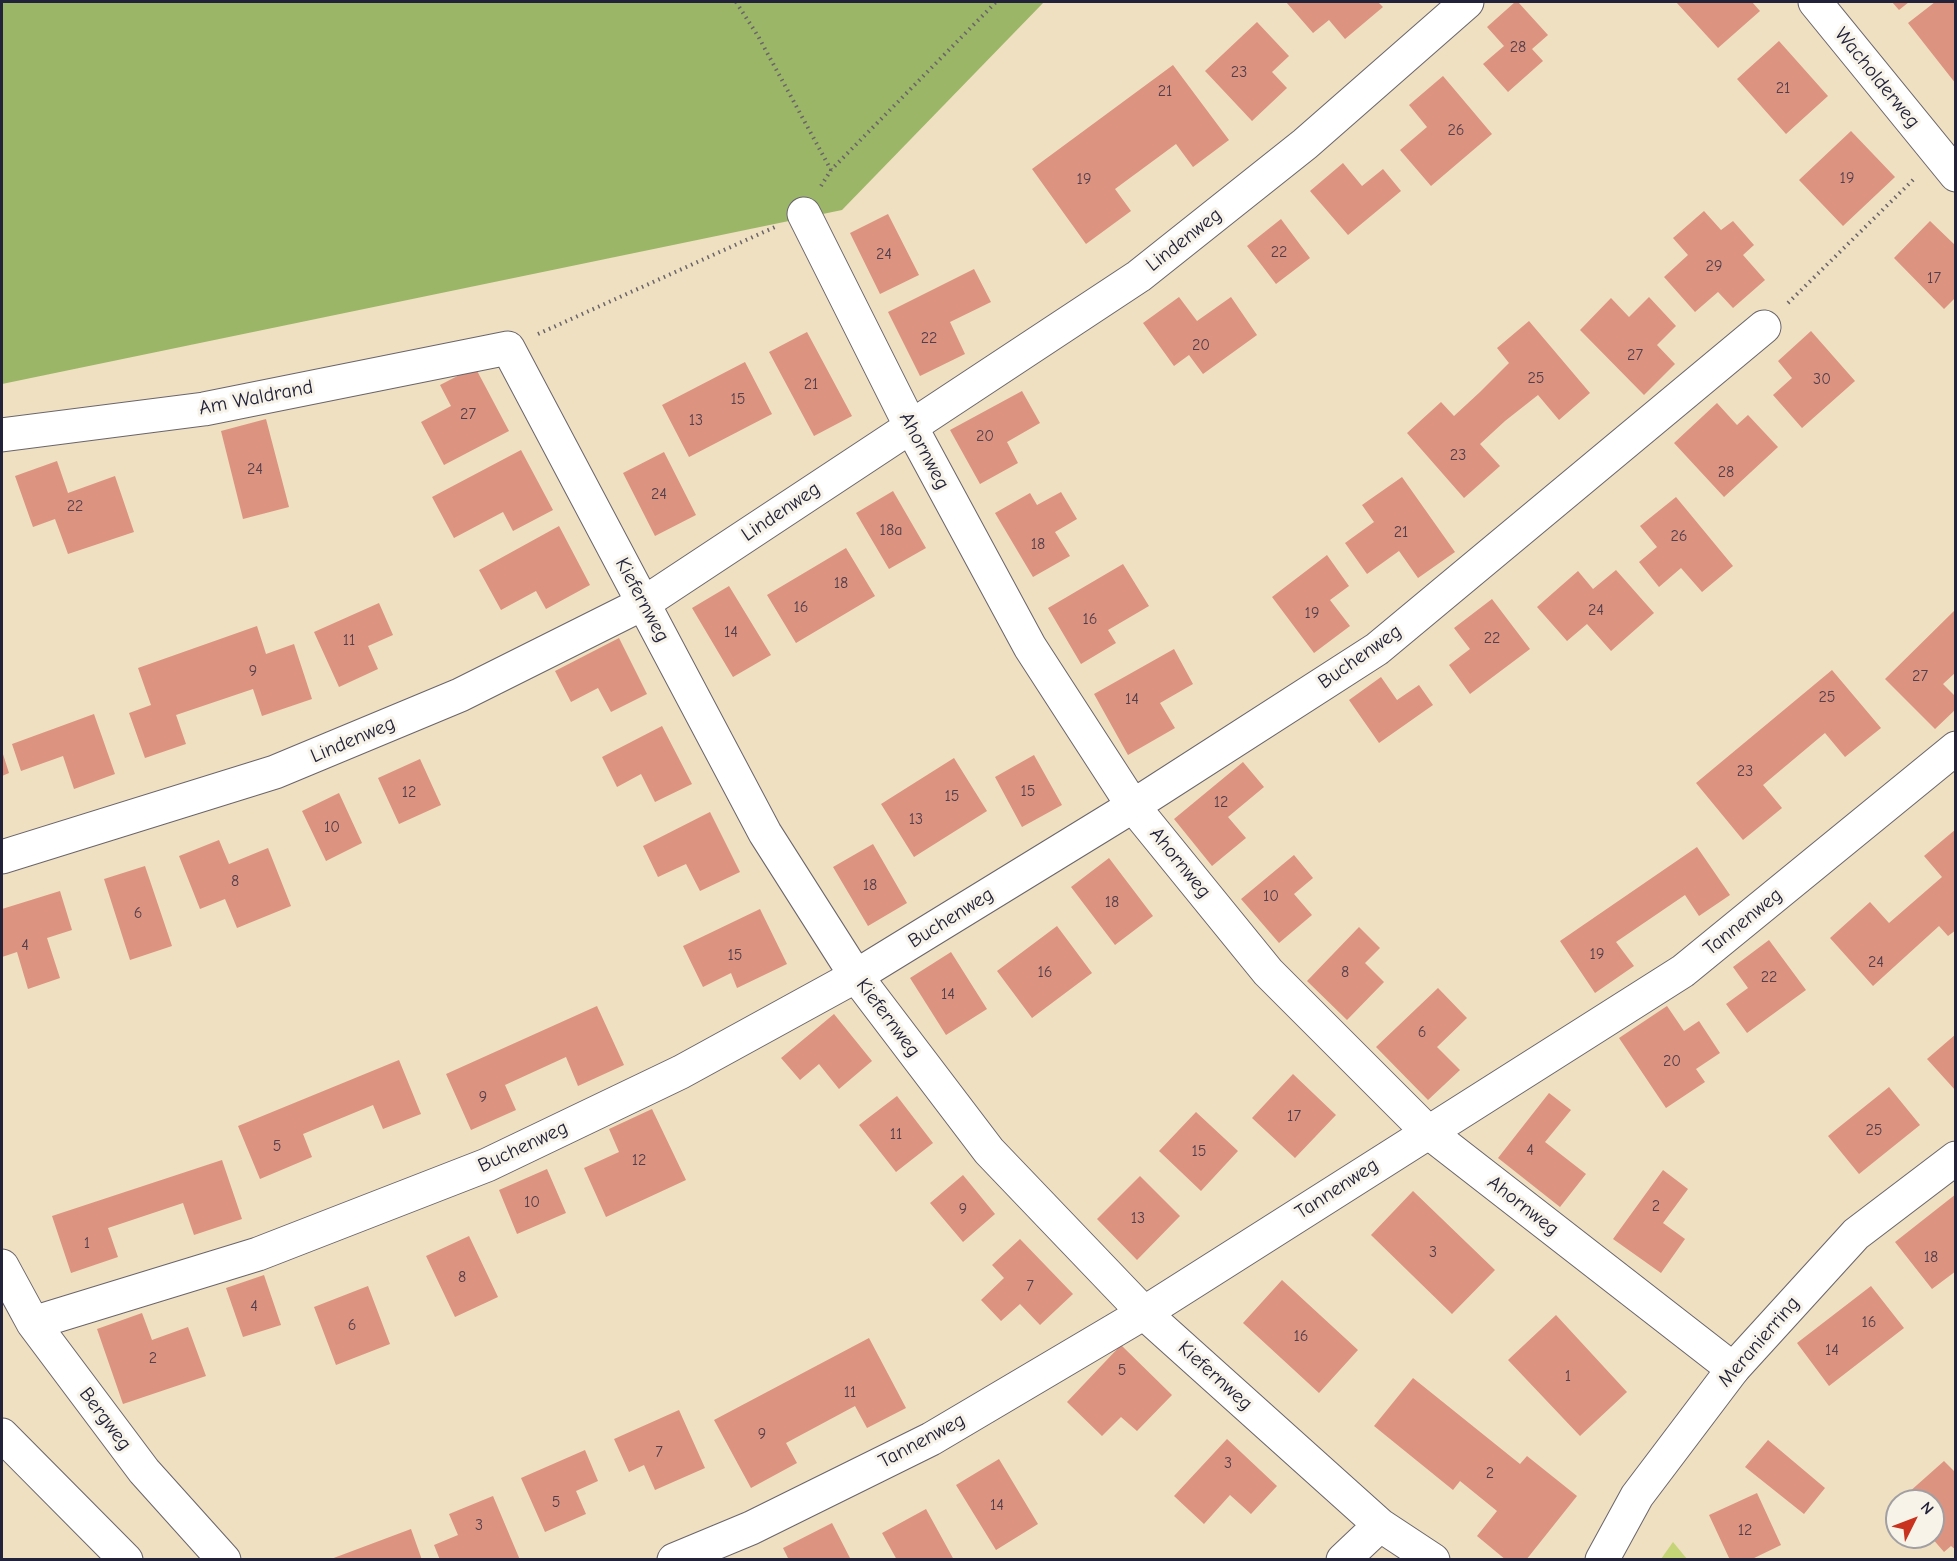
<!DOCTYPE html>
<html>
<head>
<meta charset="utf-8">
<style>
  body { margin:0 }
  #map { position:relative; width:1957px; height:1561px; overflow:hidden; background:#efe0c1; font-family:"Comic Neue",sans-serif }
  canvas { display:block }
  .frame { position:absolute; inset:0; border:3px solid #22223b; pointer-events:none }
  .north { position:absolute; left:1885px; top:1489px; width:60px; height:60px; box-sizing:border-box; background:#f7f3e8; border:2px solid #a29fa3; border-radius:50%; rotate:48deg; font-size:16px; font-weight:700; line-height:24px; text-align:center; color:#22223b }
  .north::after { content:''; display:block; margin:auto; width:21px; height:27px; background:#c8321e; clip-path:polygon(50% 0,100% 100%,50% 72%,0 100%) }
</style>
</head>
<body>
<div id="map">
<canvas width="1957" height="1561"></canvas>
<div class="frame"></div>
<div class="north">N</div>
</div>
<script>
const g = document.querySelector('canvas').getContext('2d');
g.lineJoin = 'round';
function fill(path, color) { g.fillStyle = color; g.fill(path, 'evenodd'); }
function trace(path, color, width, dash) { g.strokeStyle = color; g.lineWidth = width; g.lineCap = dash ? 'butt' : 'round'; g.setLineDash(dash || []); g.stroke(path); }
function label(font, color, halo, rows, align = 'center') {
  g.font = font + ' "Comic Neue",sans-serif'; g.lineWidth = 6; g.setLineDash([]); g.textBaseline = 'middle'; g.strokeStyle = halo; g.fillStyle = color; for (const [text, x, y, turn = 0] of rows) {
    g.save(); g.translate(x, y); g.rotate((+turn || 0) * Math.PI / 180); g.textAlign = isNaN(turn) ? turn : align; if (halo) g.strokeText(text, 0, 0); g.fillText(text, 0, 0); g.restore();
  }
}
fill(new Path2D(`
  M 1673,1542 L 1687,1559 L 1661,1559 Z`), '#c4d476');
fill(new Path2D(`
  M 2,2 L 1044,2 L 842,210 L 2,384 Z`), '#9bb667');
fill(new Path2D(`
  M 1286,2 L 1378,2 L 1383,7 L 1345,39 L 1329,20 L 1313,33 Z
  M 1515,2 L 1518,2 L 1548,35 L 1532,49 L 1543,61 L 1508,92 L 1483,64 L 1504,46 L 1487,27 Z
  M 1676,2 L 1752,2 L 1760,11 L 1718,48 Z
  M 1892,2 L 1909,2 L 1899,10 Z
  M 1935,2 L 1956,2 L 1956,84 L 1908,23 Z
  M 1257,22 L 1289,56 L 1272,72 L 1287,88 L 1252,121 L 1205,71 Z
  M 1779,41 L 1828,96 L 1786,134 L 1737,79 Z
  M 1173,65 L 1229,140 L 1193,167 L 1176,144 L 1115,189 L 1131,211 L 1086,244 L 1032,169 Z
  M 1443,76 L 1492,134 L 1431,186 L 1400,150 L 1427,127 L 1409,105 Z
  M 1851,131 L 1895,177 L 1843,226 L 1799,180 Z
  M 1343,163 L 1362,186 L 1383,169 L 1401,191 L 1348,235 L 1310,191 Z
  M 1704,211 L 1721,230 L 1733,221 L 1754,245 L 1743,255 L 1765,280 L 1733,308 L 1718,292 L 1695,312 L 1664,277 L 1688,255 L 1673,238 Z
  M 888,214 L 919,275 L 880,294 L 850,233 Z
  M 1281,219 L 1310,258 L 1276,284 L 1247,246 Z
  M 1930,221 L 1956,246 L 1956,297 L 1944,309 L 1894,258 Z
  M 974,269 L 991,302 L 950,322 L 965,354 L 920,376 L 888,312 Z
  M 1179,297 L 1197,321 L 1231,297 L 1257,335 L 1203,374 L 1189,355 L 1174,366 L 1143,323 Z
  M 1649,297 L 1676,326 L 1657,345 L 1675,364 L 1644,395 L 1580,330 L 1611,298 L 1629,317 Z
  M 1529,321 L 1590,393 L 1559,420 L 1538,395 L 1505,421 L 1480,444 L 1500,466 L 1464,498 L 1407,433 L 1441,402 L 1454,416 L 1480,392 L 1509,363 L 1497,348 Z
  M 1811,331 L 1855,381 L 1802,428 L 1773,395 L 1792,378 L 1778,361 Z
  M 807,332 L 852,416 L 814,436 L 769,352 Z
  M 745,362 L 772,414 L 689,457 L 662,405 Z
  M 475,367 L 509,431 L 444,465 L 421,422 L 451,406 L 440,385 Z
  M 1022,391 L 1040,423 L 1007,442 L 1018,463 L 980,484 L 950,430 Z
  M 1717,403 L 1737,425 L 1748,415 L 1778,447 L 1724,497 L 1674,443 Z
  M 266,419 L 289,507 L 243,519 L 221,431 Z
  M 521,450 L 553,510 L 513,531 L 503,512 L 454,538 L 432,497 Z
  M 664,452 L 696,515 L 655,536 L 623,473 Z
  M 57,461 L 68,493 L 115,476 L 134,532 L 68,554 L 55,519 L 33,527 L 15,476 Z
  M 1402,477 L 1455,552 L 1418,578 L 1399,551 L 1367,574 L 1345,543 L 1374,522 L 1362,505 Z
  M 893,491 L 926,548 L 889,569 L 856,513 Z
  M 1061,492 L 1077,519 L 1055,532 L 1070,556 L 1033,577 L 995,513 L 1030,493 L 1037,505 Z
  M 1676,497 L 1733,566 L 1702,592 L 1681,568 L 1659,587 L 1639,562 L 1657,547 L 1640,526 Z
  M 559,526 L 590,585 L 546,609 L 536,591 L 501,610 L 479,570 Z
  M 846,548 L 875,596 L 796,643 L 767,595 Z
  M 1327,555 L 1349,586 L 1330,600 L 1350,626 L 1314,653 L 1272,597 Z
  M 1123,564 L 1149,606 L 1108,630 L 1116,643 L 1081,664 L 1048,608 Z
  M 1616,570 L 1654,613 L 1611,651 L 1587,624 L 1567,641 L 1537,607 L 1578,571 L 1593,589 Z
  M 729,586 L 771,655 L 733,677 L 692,608 Z
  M 1492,599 L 1530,649 L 1470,694 L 1449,665 L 1470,649 L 1454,628 Z
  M 379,603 L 393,635 L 368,646 L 378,669 L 339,687 L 314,632 Z
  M 1956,609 L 1956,672 L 1943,684 L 1956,697 L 1956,709 L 1935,729 L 1885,679 Z
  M 257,626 L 266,654 L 294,644 L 312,699 L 262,716 L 253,689 L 176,715 L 186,744 L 145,758 L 129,713 L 151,705 L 138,668 Z
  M 619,638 L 647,694 L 611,712 L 598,688 L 571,702 L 555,671 Z
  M 1174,649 L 1193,684 L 1160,703 L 1175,728 L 1128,755 L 1094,694 Z
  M 1832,670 L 1881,728 L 1845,757 L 1825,733 L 1763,785 L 1782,808 L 1743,840 L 1696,783 Z
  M 1381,677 L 1397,700 L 1419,685 L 1433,705 L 1379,743 L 1349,700 Z
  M 94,714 L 115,774 L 74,789 L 63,756 L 21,771 L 12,744 Z
  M 662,726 L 692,784 L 655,802 L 641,774 L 617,787 L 602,757 Z
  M 2,751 L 9,773 L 2,776 Z
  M 1034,755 L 1062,805 L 1022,827 L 995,777 Z
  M 954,758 L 987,811 L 914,857 L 881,804 Z
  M 420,759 L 441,805 L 399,824 L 378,778 Z
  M 1243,762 L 1264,787 L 1228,817 L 1246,838 L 1212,866 L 1174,819 Z
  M 339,793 L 362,843 L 326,861 L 302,811 Z
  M 710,812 L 740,872 L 700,891 L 686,864 L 658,877 L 643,846 Z
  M 1956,829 L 1956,930 L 1948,936 L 1939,926 L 1873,986 L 1830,938 L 1870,902 L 1889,923 L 1942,877 L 1924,856 Z
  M 219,840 L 229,864 L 268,848 L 291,906 L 237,928 L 225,899 L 200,909 L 179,856 Z
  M 873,844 L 907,903 L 868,926 L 833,867 Z
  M 1697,847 L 1730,895 L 1699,916 L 1685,895 L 1616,942 L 1634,966 L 1595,993 L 1560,941 Z
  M 1294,855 L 1313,878 L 1294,894 L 1312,915 L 1279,943 L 1241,899 Z
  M 1109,858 L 1153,916 L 1115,945 L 1071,887 Z
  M 145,866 L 172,946 L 130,960 L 104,879 Z
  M 60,891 L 72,930 L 47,938 L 60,978 L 28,989 L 17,952 L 2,957 L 2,909 Z
  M 760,909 L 787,964 L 737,988 L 731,973 L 703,987 L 683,946 Z
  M 1057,926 L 1092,973 L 1032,1018 L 997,971 Z
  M 1359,927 L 1380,948 L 1365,963 L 1384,982 L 1347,1020 L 1307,981 Z
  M 1769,940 L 1806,990 L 1747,1033 L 1726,1004 L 1748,988 L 1733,967 Z
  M 951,952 L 987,1009 L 946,1035 L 910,978 Z
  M 1438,988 L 1467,1018 L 1437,1047 L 1460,1070 L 1428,1100 L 1376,1047 Z
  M 597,1006 L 624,1065 L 578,1086 L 566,1057 L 505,1085 L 516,1110 L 471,1130 L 446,1074 Z
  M 1667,1006 L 1684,1031 L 1699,1021 L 1720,1053 L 1696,1069 L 1705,1082 L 1666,1108 L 1619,1038 Z
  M 834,1014 L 872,1061 L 839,1089 L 819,1064 L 800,1080 L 781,1058 Z
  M 1956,1034 L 1956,1091 L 1927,1059 Z
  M 399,1060 L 421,1114 L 383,1129 L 373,1105 L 303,1134 L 312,1157 L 260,1179 L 238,1126 Z
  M 1293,1074 L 1336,1115 L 1295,1158 L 1252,1118 Z
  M 1889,1087 L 1920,1125 L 1859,1174 L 1828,1136 Z
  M 1549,1093 L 1571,1110 L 1545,1142 L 1586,1174 L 1560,1207 L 1498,1158 Z
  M 897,1096 L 933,1143 L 896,1172 L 859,1125 Z
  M 652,1109 L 686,1180 L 606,1217 L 584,1168 L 619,1152 L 609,1129 Z
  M 1196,1112 L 1238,1151 L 1201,1191 L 1159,1151 Z
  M 222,1160 L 242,1219 L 194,1235 L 183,1203 L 108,1228 L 118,1257 L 71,1273 L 52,1216 Z
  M 547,1169 L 566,1213 L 517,1234 L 499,1190 Z
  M 1663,1170 L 1688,1189 L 1663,1223 L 1685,1239 L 1661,1273 L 1613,1239 Z
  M 963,1175 L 995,1214 L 963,1242 L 930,1203 Z
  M 1140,1176 L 1180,1216 L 1137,1260 L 1097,1219 Z
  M 1413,1191 L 1495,1270 L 1452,1314 L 1371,1235 Z
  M 1956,1194 L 1956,1271 L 1932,1289 L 1895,1242 Z
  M 469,1236 L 498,1297 L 455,1317 L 426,1256 Z
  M 1020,1239 L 1073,1294 L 1040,1325 L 1020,1304 L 1001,1321 L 981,1300 L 1004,1278 L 992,1265 Z
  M 264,1275 L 281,1325 L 243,1337 L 226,1288 Z
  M 1282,1280 L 1358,1350 L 1319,1393 L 1243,1323 Z
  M 368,1286 L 390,1344 L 336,1365 L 314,1307 Z
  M 1871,1286 L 1904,1328 L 1829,1386 L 1797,1343 Z
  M 142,1313 L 152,1340 L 188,1327 L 206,1376 L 123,1404 L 97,1329 Z
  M 1556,1315 L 1627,1392 L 1580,1436 L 1508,1360 Z
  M 869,1338 L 906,1408 L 867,1428 L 855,1406 L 786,1443 L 797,1463 L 751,1488 L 714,1420 Z
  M 1121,1345 L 1172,1395 L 1137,1431 L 1121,1417 L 1102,1436 L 1067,1402 Z
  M 1413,1378 L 1520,1464 L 1527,1456 L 1577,1496 L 1526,1560 L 1506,1560 L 1477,1536 L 1497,1511 L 1460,1481 L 1453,1490 L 1374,1426 Z
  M 679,1410 L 705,1468 L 655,1490 L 644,1465 L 629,1472 L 614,1439 Z
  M 1227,1439 L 1277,1486 L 1251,1514 L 1230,1495 L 1204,1524 L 1174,1496 Z
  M 1768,1440 L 1825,1488 L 1804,1514 L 1745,1467 Z
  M 585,1450 L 598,1481 L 576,1491 L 586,1514 L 545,1532 L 521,1478 Z
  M 999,1459 L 1038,1524 L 996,1550 L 956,1485 Z
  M 1944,1461 L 1956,1473 L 1956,1550 L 1951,1546 L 1944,1552 L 1931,1537 L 1933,1501 L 1899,1501 Z
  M 1757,1493 L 1781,1545 L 1750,1560 L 1730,1560 L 1709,1515 Z
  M 493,1496 L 520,1560 L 440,1560 L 434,1545 L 458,1535 L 449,1514 Z
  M 926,1509 L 954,1560 L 897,1560 L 882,1533 Z
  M 832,1523 L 851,1560 L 789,1560 L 783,1548 Z
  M 411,1529 L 422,1560 L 331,1560 L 331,1559 Z`), '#dc9380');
const street = new Path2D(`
  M 1815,2 L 1956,175
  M 804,214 L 910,425 L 1030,647 L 1133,806 L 1268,972 L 1427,1131 L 1733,1369
  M 2,435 L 204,409 L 508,348 L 765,833 L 856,976 L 989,1151 L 1144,1313 L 1380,1525 L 1433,1560
  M 2,857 L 275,772 L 460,695 L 644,603 L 1139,276 L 1305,144 L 1467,2
  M 2,1266 L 33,1323 L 144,1471 L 224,1560
  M 33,1323 L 258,1254 L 487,1165 L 681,1072 L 856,976 L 1133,806 L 1377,649 L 1764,327
  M 674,1560 L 751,1528 L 931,1439 L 1144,1313 L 1683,971 L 1956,748
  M 1343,1560 L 1380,1525`);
const secondary = new Path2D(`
  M 2,1435 L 126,1560
  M 1602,1560 L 1637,1496 L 1733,1369 L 1856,1234 L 1956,1158`);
trace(street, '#6a646a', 35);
trace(secondary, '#6a646a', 35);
trace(new Path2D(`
  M 736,2 L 758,36 L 831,170
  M 821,186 L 831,170 L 996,2
  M 1788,303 L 1915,178
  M 538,334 L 775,227`), '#6a646a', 4, [1.5, 4.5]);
trace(street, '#fff', 33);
trace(secondary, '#fff', 33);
label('16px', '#503e4c', null, [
  ["28",1518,47],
  ["23",1239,72],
  ["21",1783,88],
  ["21",1165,91],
  ["26",1456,130],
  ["19",1847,178],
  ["19",1084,179],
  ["22",1279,252],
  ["24",884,254],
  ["29",1714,266],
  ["17",1934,278],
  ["22",929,338],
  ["20",1201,345],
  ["27",1635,355],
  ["25",1536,378],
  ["30",1822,379],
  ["21",811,384],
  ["15",738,399],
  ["27",468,414],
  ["13",696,420],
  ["20",985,436],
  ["23",1458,455],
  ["24",255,469],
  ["28",1726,472],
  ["24",659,494],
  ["22",75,506],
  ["18a",891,530],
  ["21",1401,532],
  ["26",1679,536],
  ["18",1038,544],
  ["18",841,583],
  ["16",801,607],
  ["24",1596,610],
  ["19",1312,613],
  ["16",1090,619],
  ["14",731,632],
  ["22",1492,638],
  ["11",349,640],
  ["9",253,671],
  ["27",1920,676],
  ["25",1827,697],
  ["14",1132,699],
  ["23",1745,771],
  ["15",1028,791],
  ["12",409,792],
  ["15",952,796],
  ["12",1221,802],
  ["13",916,819],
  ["10",332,827],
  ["8",235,881],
  ["18",870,885],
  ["10",1271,896],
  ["18",1112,902],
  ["6",138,913],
  ["4",25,945],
  ["19",1597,954],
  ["15",735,955],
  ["24",1876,962],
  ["16",1045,972],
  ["8",1345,972],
  ["22",1769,977],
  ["14",948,994],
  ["6",1422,1032],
  ["20",1672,1061],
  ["9",483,1097],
  ["17",1294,1116],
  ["25",1874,1130],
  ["11",896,1134],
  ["5",277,1146],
  ["4",1530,1150],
  ["15",1199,1151],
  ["12",639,1160],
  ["10",532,1202],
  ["2",1656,1206],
  ["9",963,1209],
  ["13",1138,1218],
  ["1",87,1243],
  ["3",1433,1252],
  ["18",1931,1257],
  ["8",462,1277],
  ["7",1030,1286],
  ["4",254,1306],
  ["16",1869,1322],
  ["6",352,1325],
  ["16",1301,1336],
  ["14",1832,1350],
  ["2",153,1358],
  ["5",1122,1370],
  ["1",1568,1376],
  ["11",850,1392],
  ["9",762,1434],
  ["7",659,1452],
  ["3",1228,1463],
  ["2",1490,1473],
  ["5",556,1502],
  ["14",997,1505],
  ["3",479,1525],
  ["12",1745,1530]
]);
label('20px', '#22223b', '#f7f3e8', [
  ["Wacholderweg",1877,78,51],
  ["Lindenweg",1184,240,-38],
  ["Am Waldrand",256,398,-11],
  ["Ahornweg",924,451,62],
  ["Lindenweg",781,512,-34],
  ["Kiefernweg",642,600,62],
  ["Buchenweg",1360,657,-35],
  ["Lindenweg",353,740,-23],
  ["Ahornweg",1180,863,51],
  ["Buchenweg",951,918,-32],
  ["Tannenweg",1743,922,-39],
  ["Kiefernweg",888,1018,53],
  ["Buchenweg",523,1147,-25],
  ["Tannenweg",1337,1189,-33],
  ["Ahornweg",1523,1206,38],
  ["Meranierring",1759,1342,-49],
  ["Kiefernweg",1215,1376,42],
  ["Bergweg",105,1419,53],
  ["Tannenweg",922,1441,-28]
]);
</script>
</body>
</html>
